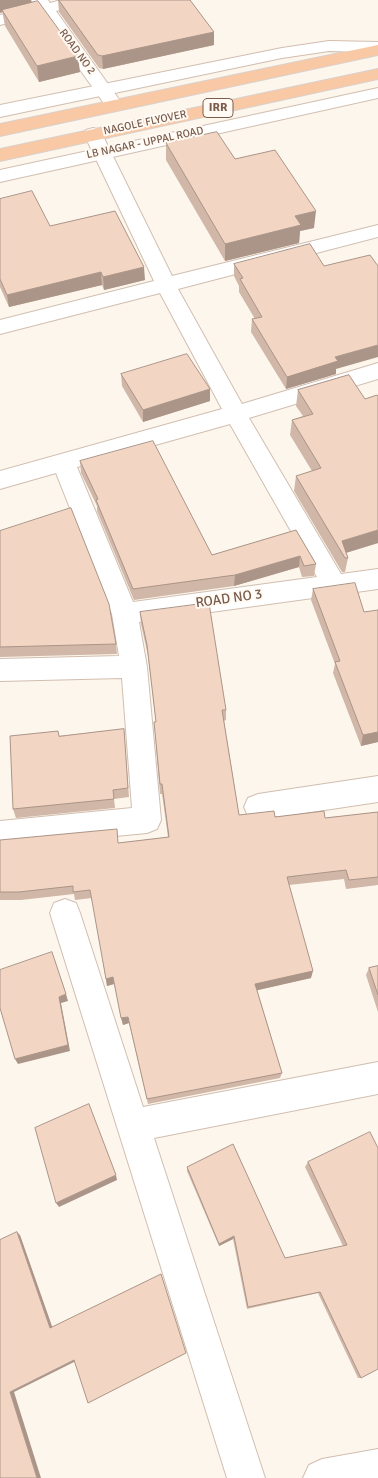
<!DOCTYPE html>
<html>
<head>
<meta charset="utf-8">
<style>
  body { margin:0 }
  canvas { display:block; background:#fdf6ec }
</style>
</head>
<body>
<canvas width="378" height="1478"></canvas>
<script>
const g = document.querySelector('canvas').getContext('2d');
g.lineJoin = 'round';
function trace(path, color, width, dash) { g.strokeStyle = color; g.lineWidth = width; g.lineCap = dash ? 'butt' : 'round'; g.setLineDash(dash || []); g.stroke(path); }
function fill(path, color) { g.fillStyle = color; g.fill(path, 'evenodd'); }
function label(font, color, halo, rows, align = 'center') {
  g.font = font + ' Signika,sans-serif'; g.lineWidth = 4; g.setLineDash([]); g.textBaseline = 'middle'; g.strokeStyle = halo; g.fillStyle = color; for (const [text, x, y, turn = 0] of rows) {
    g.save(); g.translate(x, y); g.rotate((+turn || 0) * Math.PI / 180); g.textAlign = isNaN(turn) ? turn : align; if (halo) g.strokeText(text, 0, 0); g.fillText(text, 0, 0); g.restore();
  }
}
const minor = new Path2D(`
  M 31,0 L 48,0 L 50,3 L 61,0 L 90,0 L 88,4 L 56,11 L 123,105 L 120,109 L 114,111 L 108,109 L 41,15 L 0,25 L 0,15 L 35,6 Z
  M 93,128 L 100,130 L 102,134 L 172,276 L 378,225 L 378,237 L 178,289 L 242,404 L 378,363 L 378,379 L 249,418 L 341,574 L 378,569 L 378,589 L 139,622 L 147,667 L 161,820 L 157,829 L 147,833 L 0,847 L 0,821 L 132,808 L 122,678 L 0,681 L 0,659 L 119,656 L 112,614 L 56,473 L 0,489 L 0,471 L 222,409 L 160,293 L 0,334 L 0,320 L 154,281 L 84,134 L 86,130 ZM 230,424 L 317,577 L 133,602 L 77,467 Z
  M 378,776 L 378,802 L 258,820 L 248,816 L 244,807 L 248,798 L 258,794 Z
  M 65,899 L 76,903 L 80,913 L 143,1107 L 378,1062 L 378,1094 L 154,1138 L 265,1478 L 227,1478 L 50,913 L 54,903 Z
  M 378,1449 L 378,1478 L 303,1478 L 309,1465 L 322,1459 Z`);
const tertiary = new Path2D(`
  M 329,41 L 378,42 L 378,52 L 329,51 L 282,58 L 0,117 L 0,105 L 282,48 Z
  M 378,88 L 378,98 L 0,182 L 0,170 Z`);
const trunk = new Path2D(`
  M 378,45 L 378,55 L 0,136 L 0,124 Z
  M 378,69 L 378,79 L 0,161 L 0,149 Z`);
trace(minor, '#d1beb0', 2);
trace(tertiary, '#d1beb0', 2);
trace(trunk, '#dad1cd', 2);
fill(minor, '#fff');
fill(tertiary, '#fff');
fill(trunk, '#f9c8a4');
fill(new Path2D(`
  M 0,0 L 32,3 L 80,72 L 39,82 L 5,26 Z
  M 58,0 L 190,0 L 214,45 L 103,69 L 99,68 L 59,12 Z
  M 166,143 L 235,159 L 314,228 L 300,231 L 299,243 L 225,261 L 166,160 Z
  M 0,199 L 50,226 L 145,280 L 104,290 L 102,285 L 9,307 L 0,287 Z
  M 234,264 L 336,369 L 336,374 L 286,389 L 251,332 L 252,319 L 255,319 L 239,292 L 239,286 L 234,276 Z
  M 121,374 L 210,389 L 210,401 L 143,422 L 122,386 Z
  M 349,375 L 378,543 L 346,553 L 348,558 L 345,572 L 342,572 L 294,491 L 296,476 L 312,471 L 290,435 L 292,420 L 303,416 L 296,406 L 298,390 Z
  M 80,461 L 212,555 L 296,530 L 316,564 L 314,576 L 302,577 L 299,567 L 234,586 L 134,600 L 97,511 L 97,506 L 81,473 Z
  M 0,531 L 116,644 L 117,654 L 0,657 Z
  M 313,589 L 364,612 L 378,742 L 361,746 L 333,673 L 335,664 L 311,600 Z
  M 140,612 L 226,710 L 226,720 L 224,721 L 239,815 L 325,818 L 378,812 L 378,885 L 346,889 L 344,879 L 289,885 L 311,978 L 257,990 L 282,1073 L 280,1078 L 148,1104 L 129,1023 L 123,1025 L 114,984 L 107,986 L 92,898 L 75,900 L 74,894 L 21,900 L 0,900 L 0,840 L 119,843 L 168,837 L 162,794 L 160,794 L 155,733 L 154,722 L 156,722 L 148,656 L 141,624 Z
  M 124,729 L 129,797 L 114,799 L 115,808 L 16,818 L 13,809 L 58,731 L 59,736 Z
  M 378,966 L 378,1012 L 366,975 L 369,968 Z
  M 378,1148 L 361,1378 L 358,1378 L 318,1293 L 247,1309 L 233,1239 L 219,1246 L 187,1171 L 187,1167 L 285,1258 L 343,1246 L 305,1167 L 308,1162 Z`), '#d1b7a8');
fill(new Path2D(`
  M 0,0 L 31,0 L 32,5 L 2,10 L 3,12 L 0,13 Z
  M 214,32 L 214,45 L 103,69 L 102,56 Z
  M 78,56 L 80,72 L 39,82 L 37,66 Z
  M 316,211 L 314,228 L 300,231 L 299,243 L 225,261 L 225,244 L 295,216 Z
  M 144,267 L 145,280 L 104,290 L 103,277 Z
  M 101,272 L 102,285 L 9,307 L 7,295 Z
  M 378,345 L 378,357 L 336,369 L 336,374 L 286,389 L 287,377 L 335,357 Z
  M 210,389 L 210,401 L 143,422 L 143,410 Z
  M 378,530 L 378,543 L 342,554 L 342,541 Z
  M 300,556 L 299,567 L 234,586 L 235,575 Z
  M 378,732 L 378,742 L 361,746 L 363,735 Z
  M 313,971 L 311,978 L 254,991 L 255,984 Z
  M 113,977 L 114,984 L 107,986 L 106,979 Z
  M 66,994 L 68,1001 L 61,1003 L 70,1051 L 18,1064 L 15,1059 L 59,997 Z
  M 128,1017 L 129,1023 L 123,1025 L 121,1018 Z
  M 116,1175 L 117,1180 L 59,1207 L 56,1203 Z
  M 17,1232 L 20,1235 L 53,1329 L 50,1328 Z
  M 234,1236 L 233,1239 L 219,1246 L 219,1244 Z
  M 74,1360 L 76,1361 L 14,1392 L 41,1478 L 37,1478 L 10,1392 Z`), '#aa9588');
const building = new Path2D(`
  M 59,0 L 190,0 L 214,32 L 102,56 L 98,55 Z
  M 38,1 L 78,56 L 37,66 L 2,10 Z
  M 217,132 L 235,159 L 275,150 L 316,211 L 295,216 L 301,225 L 225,244 L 166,143 Z
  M 32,191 L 50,226 L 115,211 L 144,267 L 103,277 L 101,272 L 7,295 L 0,279 L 0,199 Z
  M 310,244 L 324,266 L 370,255 L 378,266 L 378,345 L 335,357 L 338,361 L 287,377 L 252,319 L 262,317 L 240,279 L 243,278 L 234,264 Z
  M 187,354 L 210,389 L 143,410 L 121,374 Z
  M 349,375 L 365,399 L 377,395 L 378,396 L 378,530 L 342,541 L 348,558 L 345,558 L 296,476 L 321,468 L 292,420 L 313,414 L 298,390 Z
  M 153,441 L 212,555 L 296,530 L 316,564 L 304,566 L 300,556 L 235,575 L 133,589 L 96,500 L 98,499 L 80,461 Z
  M 71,508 L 109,604 L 116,644 L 0,647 L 0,531 Z
  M 355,583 L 364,612 L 378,610 L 378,732 L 363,735 L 335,662 L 340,661 L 313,589 Z
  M 209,603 L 226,710 L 222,710 L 239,815 L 274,811 L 275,817 L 324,811 L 325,818 L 378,812 L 378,877 L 349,880 L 346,870 L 287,877 L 313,971 L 255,984 L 282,1073 L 147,1099 L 128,1017 L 121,1018 L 113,977 L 106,979 L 90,890 L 73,892 L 73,886 L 19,892 L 0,892 L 0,840 L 117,829 L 118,843 L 169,837 L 162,784 L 160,784 L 154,722 L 156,722 L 147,645 L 140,612 Z
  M 124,729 L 128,788 L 113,790 L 114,799 L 13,809 L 10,736 L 58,731 L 59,736 Z
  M 52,952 L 66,994 L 59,997 L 68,1045 L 15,1059 L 0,1008 L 0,970 Z
  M 378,966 L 378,995 L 369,968 Z
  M 89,1104 L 116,1175 L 56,1203 L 35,1128 Z
  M 370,1132 L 378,1148 L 378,1369 L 361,1378 L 320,1292 L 248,1307 L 234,1236 L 219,1244 L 187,1167 L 233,1144 L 285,1258 L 347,1245 L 308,1162 Z
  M 17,1232 L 50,1328 L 161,1274 L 186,1353 L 88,1403 L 74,1360 L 10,1392 L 37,1478 L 0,1478 L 0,1240 Z`);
fill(building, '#f3d5c3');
trace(building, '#aa9588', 1);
label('11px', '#7a5c4d', '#fffaf3', [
  ["ROAD NO 2",77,52,54],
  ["NAGOLE FLYOVER",145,123,-12],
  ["LB NAGAR - UPPAL ROAD",145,143,-12]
]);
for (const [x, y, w] of [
  [218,108,30]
]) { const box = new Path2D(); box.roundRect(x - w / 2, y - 9.5, w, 19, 4); g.fillStyle = '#fffaf3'; g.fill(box); trace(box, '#7a5c4d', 1); }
label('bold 12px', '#7a5c4d', null, [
  ["IRR",218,108]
]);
label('14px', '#7a5c4d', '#fffaf3', [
  ["ROAD NO 3",229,599,-8]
]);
</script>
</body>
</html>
